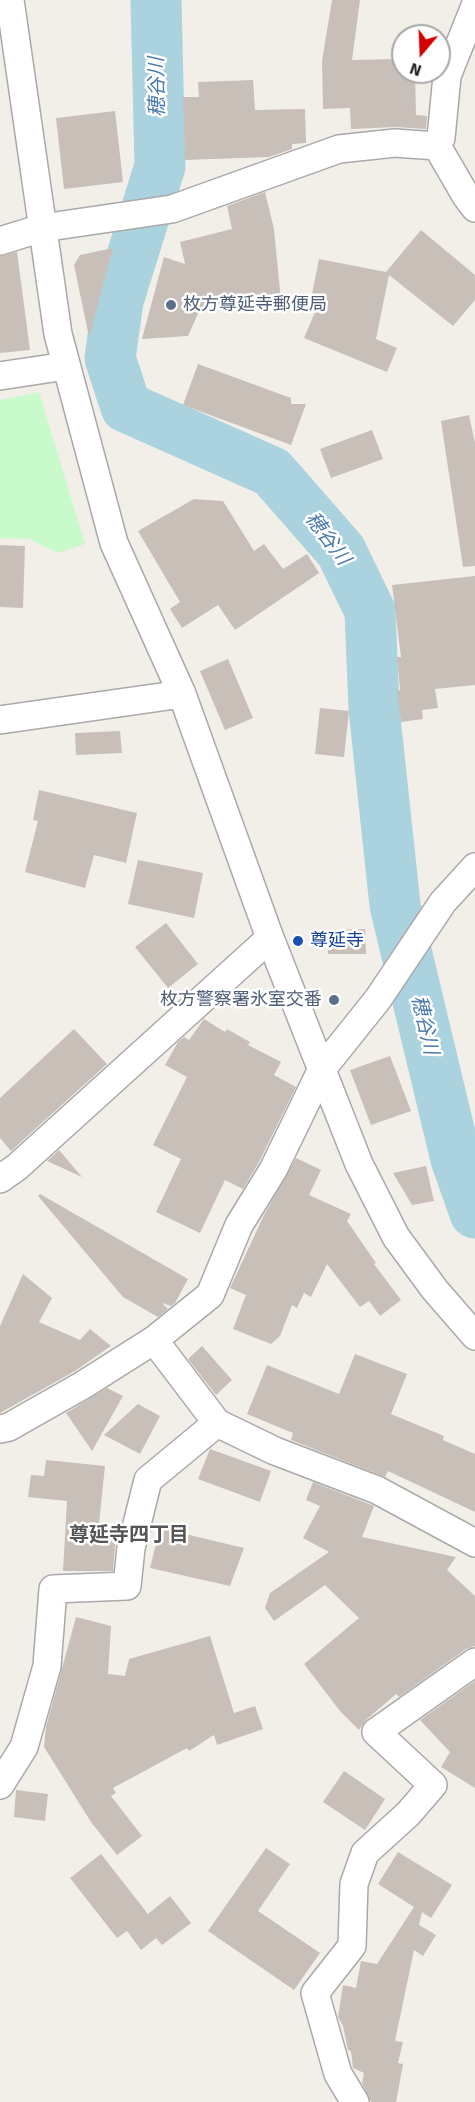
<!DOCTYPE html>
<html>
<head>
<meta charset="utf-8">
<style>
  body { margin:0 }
  #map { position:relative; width:475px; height:2102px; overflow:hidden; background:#f2efe9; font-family:Signika,sans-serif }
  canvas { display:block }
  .north { position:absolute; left:391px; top:24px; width:60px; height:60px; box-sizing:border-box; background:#fff; border:2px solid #a7a7a7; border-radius:50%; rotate:199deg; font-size:16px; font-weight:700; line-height:24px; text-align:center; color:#222 }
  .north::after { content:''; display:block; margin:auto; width:21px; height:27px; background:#d40000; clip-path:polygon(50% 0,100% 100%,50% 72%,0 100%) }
</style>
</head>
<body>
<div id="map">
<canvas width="475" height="2102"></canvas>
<div class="north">N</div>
</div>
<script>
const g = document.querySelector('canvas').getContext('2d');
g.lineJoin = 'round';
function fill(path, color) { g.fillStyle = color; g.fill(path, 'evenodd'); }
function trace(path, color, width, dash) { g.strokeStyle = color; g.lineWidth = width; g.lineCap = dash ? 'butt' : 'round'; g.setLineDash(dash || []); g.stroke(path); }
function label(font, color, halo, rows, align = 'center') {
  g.font = font + ' Signika,"Noto Sans JP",sans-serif'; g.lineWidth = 5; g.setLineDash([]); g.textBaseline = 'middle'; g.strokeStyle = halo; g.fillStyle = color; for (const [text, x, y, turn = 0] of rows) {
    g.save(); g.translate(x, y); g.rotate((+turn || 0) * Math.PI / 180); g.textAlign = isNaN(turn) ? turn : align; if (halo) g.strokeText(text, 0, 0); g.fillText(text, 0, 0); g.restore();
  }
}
fill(new Path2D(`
  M 39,392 L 85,544 L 58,553 L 29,539 L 0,538 L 0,400 Z`), '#c8facc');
trace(new Path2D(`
  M 156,0 L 160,166 L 118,301 L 110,358 L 126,407 L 272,472 L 341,551 L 370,611 L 374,709 L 395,905 L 456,1159 L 475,1213`), '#aad3df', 51);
fill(new Path2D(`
  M 332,0 L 360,0 L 352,60 L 403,59 L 403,72 L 415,72 L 416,115 L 427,116 L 426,129 L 396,127 L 351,129 L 350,108 L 323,109 L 322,61 Z
  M 253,80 L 255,110 L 305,109 L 306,143 L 292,144 L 292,149 L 269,157 L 185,160 L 183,97 L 199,97 L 198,82 Z
  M 115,111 L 123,182 L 64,189 L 56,118 Z
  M 265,192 L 274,229 L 281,301 L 201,307 L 188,336 L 142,339 L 164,257 L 185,264 L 180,242 L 232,229 L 227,206 Z
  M 421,230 L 475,275 L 475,300 L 453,326 L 389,275 L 376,339 L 397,348 L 387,372 L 304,338 L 321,298 L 311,299 L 319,259 L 386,272 Z
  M 113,248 L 89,337 L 74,265 L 80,255 Z
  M 17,252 L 30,350 L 0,353 L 0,256 Z
  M 198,364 L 291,398 L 291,404 L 306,404 L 291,445 L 183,405 Z
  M 469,415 L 475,443 L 475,566 L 463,567 L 441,421 Z
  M 372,430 L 383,459 L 331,478 L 320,449 Z
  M 194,499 L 223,501 L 254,551 L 264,544 L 283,569 L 307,554 L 319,573 L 235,630 L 218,605 L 182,628 L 170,609 L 180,602 L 138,531 Z
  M 0,545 L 25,546 L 23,608 L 0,607 Z
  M 475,576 L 475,685 L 435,689 L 438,708 L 422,710 L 423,719 L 401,722 L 397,691 L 400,690 L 397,657 L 401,657 L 392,585 Z
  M 228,659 L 253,718 L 225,730 L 200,671 Z
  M 320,708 L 349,711 L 344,757 L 315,754 Z
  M 120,731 L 122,753 L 76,755 L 75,733 Z
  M 39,790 L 137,813 L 126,863 L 94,855 L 85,888 L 25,872 L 38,821 L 33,820 Z
  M 138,860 L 203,873 L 194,918 L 128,904 Z
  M 166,923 L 198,964 L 168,988 L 135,947 Z
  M 365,929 L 366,954 L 328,954 L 327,930 Z
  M 204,1019 L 225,1032 L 227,1029 L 250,1042 L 248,1045 L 281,1062 L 274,1075 L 296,1087 L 259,1162 L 243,1189 L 225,1180 L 200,1233 L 156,1212 L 181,1159 L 153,1145 L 187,1077 L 165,1065 L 178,1042 L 184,1037 L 189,1040 Z
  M 74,1029 L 107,1064 L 11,1151 L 0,1138 L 0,1098 Z
  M 390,1056 L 411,1111 L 371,1125 L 350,1070 Z
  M 59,1150 L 82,1177 L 47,1161 Z
  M 296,1158 L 321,1170 L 309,1195 L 351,1214 L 347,1221 L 376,1263 L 374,1264 L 401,1300 L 380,1316 L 369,1301 L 360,1307 L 327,1264 L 311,1297 L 304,1293 L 297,1308 L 292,1305 L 280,1336 L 271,1344 L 233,1329 L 246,1295 L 230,1288 L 264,1215 Z
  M 426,1166 L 434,1201 L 412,1205 L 393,1173 Z
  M 40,1194 L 188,1279 L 175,1303 L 171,1306 L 162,1303 L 168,1309 L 158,1317 L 123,1297 L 38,1196 Z
  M 23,1274 L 52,1298 L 39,1322 L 80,1340 L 90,1329 L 111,1346 L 75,1371 L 0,1413 L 0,1326 Z
  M 202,1346 L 232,1380 L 216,1395 L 188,1359 Z
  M 355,1354 L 407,1374 L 391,1414 L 444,1436 L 443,1440 L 475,1454 L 475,1512 L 388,1471 L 385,1477 L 291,1440 L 293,1433 L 247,1414 L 267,1365 L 339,1394 Z
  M 107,1388 L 123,1396 L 92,1451 L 66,1413 Z
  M 138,1404 L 160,1416 L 140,1454 L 104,1435 Z
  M 210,1449 L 271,1471 L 260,1502 L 198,1479 Z
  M 46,1460 L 105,1466 L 98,1533 L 116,1535 L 113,1571 L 63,1571 L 67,1501 L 28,1497 L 31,1475 L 44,1476 Z
  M 313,1482 L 374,1506 L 362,1537 L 456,1557 L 447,1570 L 475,1596 L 475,1646 L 466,1649 L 399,1697 L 396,1694 L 366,1720 L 359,1730 L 340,1711 L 304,1664 L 359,1618 L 325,1585 L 274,1621 L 265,1608 L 270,1593 L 329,1552 L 303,1538 L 320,1506 L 306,1500 Z
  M 160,1528 L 244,1548 L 230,1586 L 150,1568 Z
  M 76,1617 L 111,1626 L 108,1674 L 125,1676 L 129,1659 L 210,1636 L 234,1713 L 255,1706 L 263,1729 L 217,1745 L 214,1735 L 189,1751 L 187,1748 L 113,1788 L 116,1793 L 111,1796 L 142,1836 L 117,1855 L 91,1822 L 44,1747 L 46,1727 Z
  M 475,1681 L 475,1788 L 441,1767 L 450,1752 L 420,1720 Z
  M 344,1771 L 385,1799 L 365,1830 L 323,1802 Z
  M 16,1790 L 48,1794 L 45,1821 L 14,1817 Z
  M 266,1848 L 290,1864 L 258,1911 L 320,1953 L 294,1990 L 208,1931 Z
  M 398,1852 L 452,1885 L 431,1918 L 422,1912 L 419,1925 L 436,1935 L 423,1956 L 414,1950 L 395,2041 L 403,2042 L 398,2063 L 403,2064 L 396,2102 L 371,2102 L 362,2083 L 364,2073 L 353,2068 L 351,2051 L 348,2050 L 343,2026 L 338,2017 L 343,1985 L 356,1988 L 361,1961 L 377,1964 L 414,1907 L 378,1884 Z
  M 101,1854 L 148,1914 L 170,1896 L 191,1923 L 162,1945 L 156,1938 L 141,1950 L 127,1931 L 117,1938 L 70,1878 Z`), '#c7bfb8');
const minor = new Path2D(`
  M 10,0 L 58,334 L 114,543 L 182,694 L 270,938 L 359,1164 L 396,1237 L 435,1290 L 475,1336
  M 437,146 L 441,138 L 447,76 L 475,6
  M 437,146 L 466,196 L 475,208
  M 0,241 L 42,228 L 172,209 L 339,149 L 395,143 L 437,146
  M 0,376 L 66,366
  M 0,720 L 182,694
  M 475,867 L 443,902 L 378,999 L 322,1069 L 273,1170 L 239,1225 L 210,1295 L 154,1340 L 217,1423 L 275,1451 L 377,1490 L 475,1543
  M 0,1179 L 17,1167 L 270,938
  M 0,1429 L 9,1427 L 83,1385 L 154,1340
  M 0,1785 L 24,1747 L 47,1666 L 53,1589 L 127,1586 L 131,1548 L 148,1480 L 217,1423
  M 355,2102 L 338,2074 L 315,1993 L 352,1946 L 354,1884 L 365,1853 L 408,1814 L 433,1785 L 376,1732 L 475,1662`);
trace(minor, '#a9a9a9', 30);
trace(minor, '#fff', 27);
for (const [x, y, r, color] of [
  [171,305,6,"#5c6f8a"],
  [298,941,6,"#1a4fb4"],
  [334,1000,6,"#5c6f8a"]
]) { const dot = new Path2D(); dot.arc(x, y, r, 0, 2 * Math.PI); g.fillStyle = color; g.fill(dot); trace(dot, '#fff', 2); }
label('18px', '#4e5e75', '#fff', [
  ["枚方尊延寺郵便局",183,305],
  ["枚方警察署氷室交番",322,1000,"right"]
], 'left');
label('18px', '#164399', '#fff', [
  ["尊延寺",310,941]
], 'left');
label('italic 20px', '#4a7aab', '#fff', [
  ["穂谷川",158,87,-91],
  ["穂谷川",327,539,53],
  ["穂谷川",424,1025,77]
]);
label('bold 20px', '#555', '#fff', [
  ["尊延寺四丁目",129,1536]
]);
</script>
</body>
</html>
